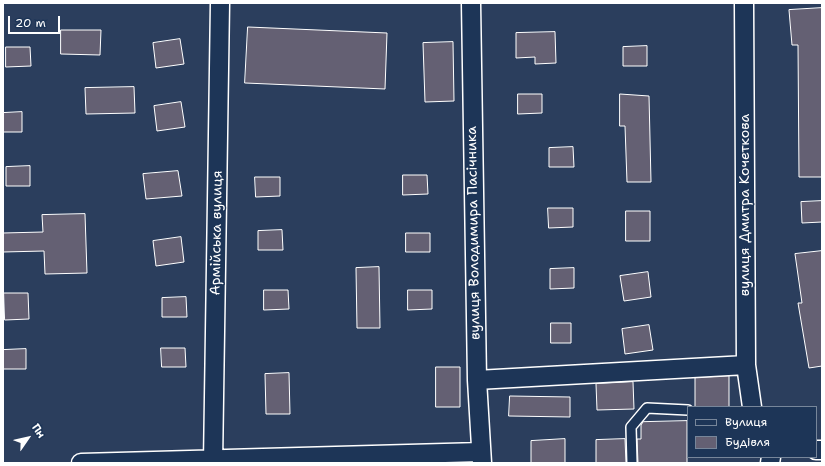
<!DOCTYPE html>
<html>
<head>
<meta charset="utf-8">
<style>
  body { margin:0 }
  #map { position:relative; width:825px; height:466px; overflow:hidden; background:#2b3e5d; font-family:"Shantell Sans",sans-serif }
  canvas { display:block }
  .frame { position:absolute; inset:0; border:4px solid #fff; pointer-events:none }
  .legend { position:absolute; left:687px; top:406px; width:130px; height:52px; box-sizing:border-box; background:#1d3557; border:1px solid #77869a; margin:0; padding:5px 7px; list-style:none; font-size:12px; color:#fff }
  .legend li { display:flex; align-items:center; gap:8px; height:20px }
  .legend b { width:20px; border:1px solid #77869a }
  .north { position:absolute; left:8px; top:418px; width:40px; height:40px; -webkit-text-stroke:3px #1d3557; paint-order:stroke; rotate:56deg; font-size:11px; font-weight:700; line-height:16px; text-align:center; color:#fff }
  .north::after { content:''; display:block; margin:auto; width:14px; height:18px; background:#fff; clip-path:polygon(50% 0,100% 100%,50% 72%,0 100%) }
  .scale { position:absolute; left:8px; top:16px; width:52px; height:18px; box-sizing:border-box; border:2px solid #fff; border-top:0; padding-left:5px; font-size:12px; line-height:14px; white-space:nowrap; color:#fff; -webkit-text-stroke:3px #1d3557; paint-order:stroke }
</style>
</head>
<body>
<div id="map">
<canvas width="825" height="466"></canvas>
<div class="frame"></div>
<ul class="legend">
<li><b style="height:5px;background:#1d3557"></b>Вулиця</li>
<li><b style="height:11px;background:#646073"></b>Будівля</li>
</ul>
<div class="north">Пн</div>
<div class="scale">20 m</div>
</div>
<script>
const g = document.querySelector('canvas').getContext('2d');
g.lineJoin = 'round';
function fill(path, color) { g.fillStyle = color; g.fill(path, 'evenodd'); }
function trace(path, color, width, dash) { g.strokeStyle = color; g.lineWidth = width; g.lineCap = dash ? 'butt' : 'round'; g.setLineDash(dash || []); g.stroke(path); }
function label(font, color, halo, rows, align = 'center') {
  g.font = font + ' "Shantell Sans",sans-serif'; g.lineWidth = 3; g.setLineDash([]); g.textBaseline = 'middle'; g.strokeStyle = halo; g.fillStyle = color; for (const [text, x, y, turn = 0] of rows) {
    g.save(); g.translate(x, y); g.rotate((+turn || 0) * Math.PI / 180); g.textAlign = isNaN(turn) ? turn : align; if (halo) g.strokeText(text, 0, 0); g.fillText(text, 0, 0); g.restore();
  }
}
const building = new Path2D(`
  M 822,8 L 822,177 L 799,177 L 798,45 L 792,45 L 789,10 Z
  M 248,27 L 387,33 L 385,89 L 245,83 Z
  M 61,30 L 101,30 L 100,55 L 61,54 Z
  M 555,32 L 556,63 L 535,64 L 535,57 L 516,58 L 516,33 Z
  M 180,39 L 184,64 L 156,68 L 153,43 Z
  M 453,42 L 454,101 L 425,102 L 423,43 Z
  M 647,46 L 647,66 L 623,66 L 623,47 Z
  M 6,47 L 30,47 L 31,66 L 6,67 Z
  M 134,87 L 135,113 L 86,114 L 85,88 Z
  M 518,94 L 542,94 L 542,113 L 518,114 Z
  M 620,94 L 649,96 L 651,182 L 627,182 L 625,126 L 620,126 Z
  M 181,102 L 185,127 L 157,131 L 154,106 Z
  M 22,112 L 22,132 L 3,132 L 3,113 Z
  M 573,147 L 574,167 L 549,167 L 549,148 Z
  M 30,166 L 30,186 L 6,186 L 6,167 Z
  M 178,171 L 182,196 L 146,199 L 143,174 Z
  M 403,175 L 427,175 L 428,194 L 403,195 Z
  M 255,177 L 280,177 L 280,196 L 256,197 Z
  M 822,201 L 822,222 L 802,223 L 801,202 Z
  M 548,208 L 573,208 L 573,227 L 549,228 Z
  M 626,211 L 650,211 L 650,241 L 626,241 Z
  M 85,214 L 87,273 L 45,274 L 44,251 L 3,252 L 3,233 L 43,232 L 42,215 Z
  M 282,230 L 283,250 L 258,250 L 258,231 Z
  M 406,233 L 430,233 L 430,252 L 406,252 Z
  M 181,237 L 184,262 L 156,266 L 153,241 Z
  M 822,251 L 822,366 L 809,368 L 798,303 L 802,303 L 795,254 Z
  M 379,267 L 380,328 L 357,328 L 356,268 Z
  M 574,268 L 574,288 L 550,289 L 550,269 Z
  M 648,272 L 651,297 L 624,301 L 620,276 Z
  M 264,290 L 288,290 L 289,309 L 264,310 Z
  M 408,290 L 432,290 L 432,309 L 408,310 Z
  M 4,293 L 28,293 L 29,319 L 5,320 Z
  M 186,297 L 187,317 L 162,317 L 162,298 Z
  M 551,323 L 571,323 L 571,343 L 551,343 Z
  M 649,325 L 653,350 L 625,354 L 622,329 Z
  M 161,348 L 185,348 L 186,367 L 162,367 Z
  M 26,349 L 26,369 L 3,369 L 3,350 Z
  M 436,367 L 460,367 L 460,407 L 436,407 Z
  M 289,373 L 290,414 L 266,414 L 265,374 Z
  M 729,376 L 729,407 L 695,407 L 695,378 Z
  M 633,382 L 634,409 L 597,410 L 596,384 Z
  M 510,396 L 570,397 L 570,417 L 509,416 Z
  M 687,421 L 687,463 L 638,463 L 637,439 L 641,439 L 641,425 L 643,422 Z
  M 565,439 L 565,463 L 531,463 L 531,441 Z
  M 625,439 L 626,463 L 596,463 L 596,440 Z`);
fill(building, '#646073');
trace(building, '#fff', 1);
const service = new Path2D(`
  M 632,463 L 631,427 L 647,408 L 688,410`);
const minor = new Path2D(`
  M 471,3 L 477,380 L 482,463
  M 744,3 L 746,365 L 752,407
  M 477,380 L 746,365
  M 816,450 L 822,450
  M 81,463 L 481,452
  M 213,463 L 220,3
  M 770,463 L 771,457`);
trace(service, '#fff', 12);
trace(minor, '#fff', 21);
trace(service, '#1d3557', 9);
trace(minor, '#1d3557', 18);
label('14px', '#fff', '#1d3557', [
  ["вулиця Дмитра Кочеткова",745,205,-90],
  ["Армійська вулиця",217,233,-89],
  ["вулиця Володимира Пасічника",474,233,-91]
]);
</script>
</body>
</html>
